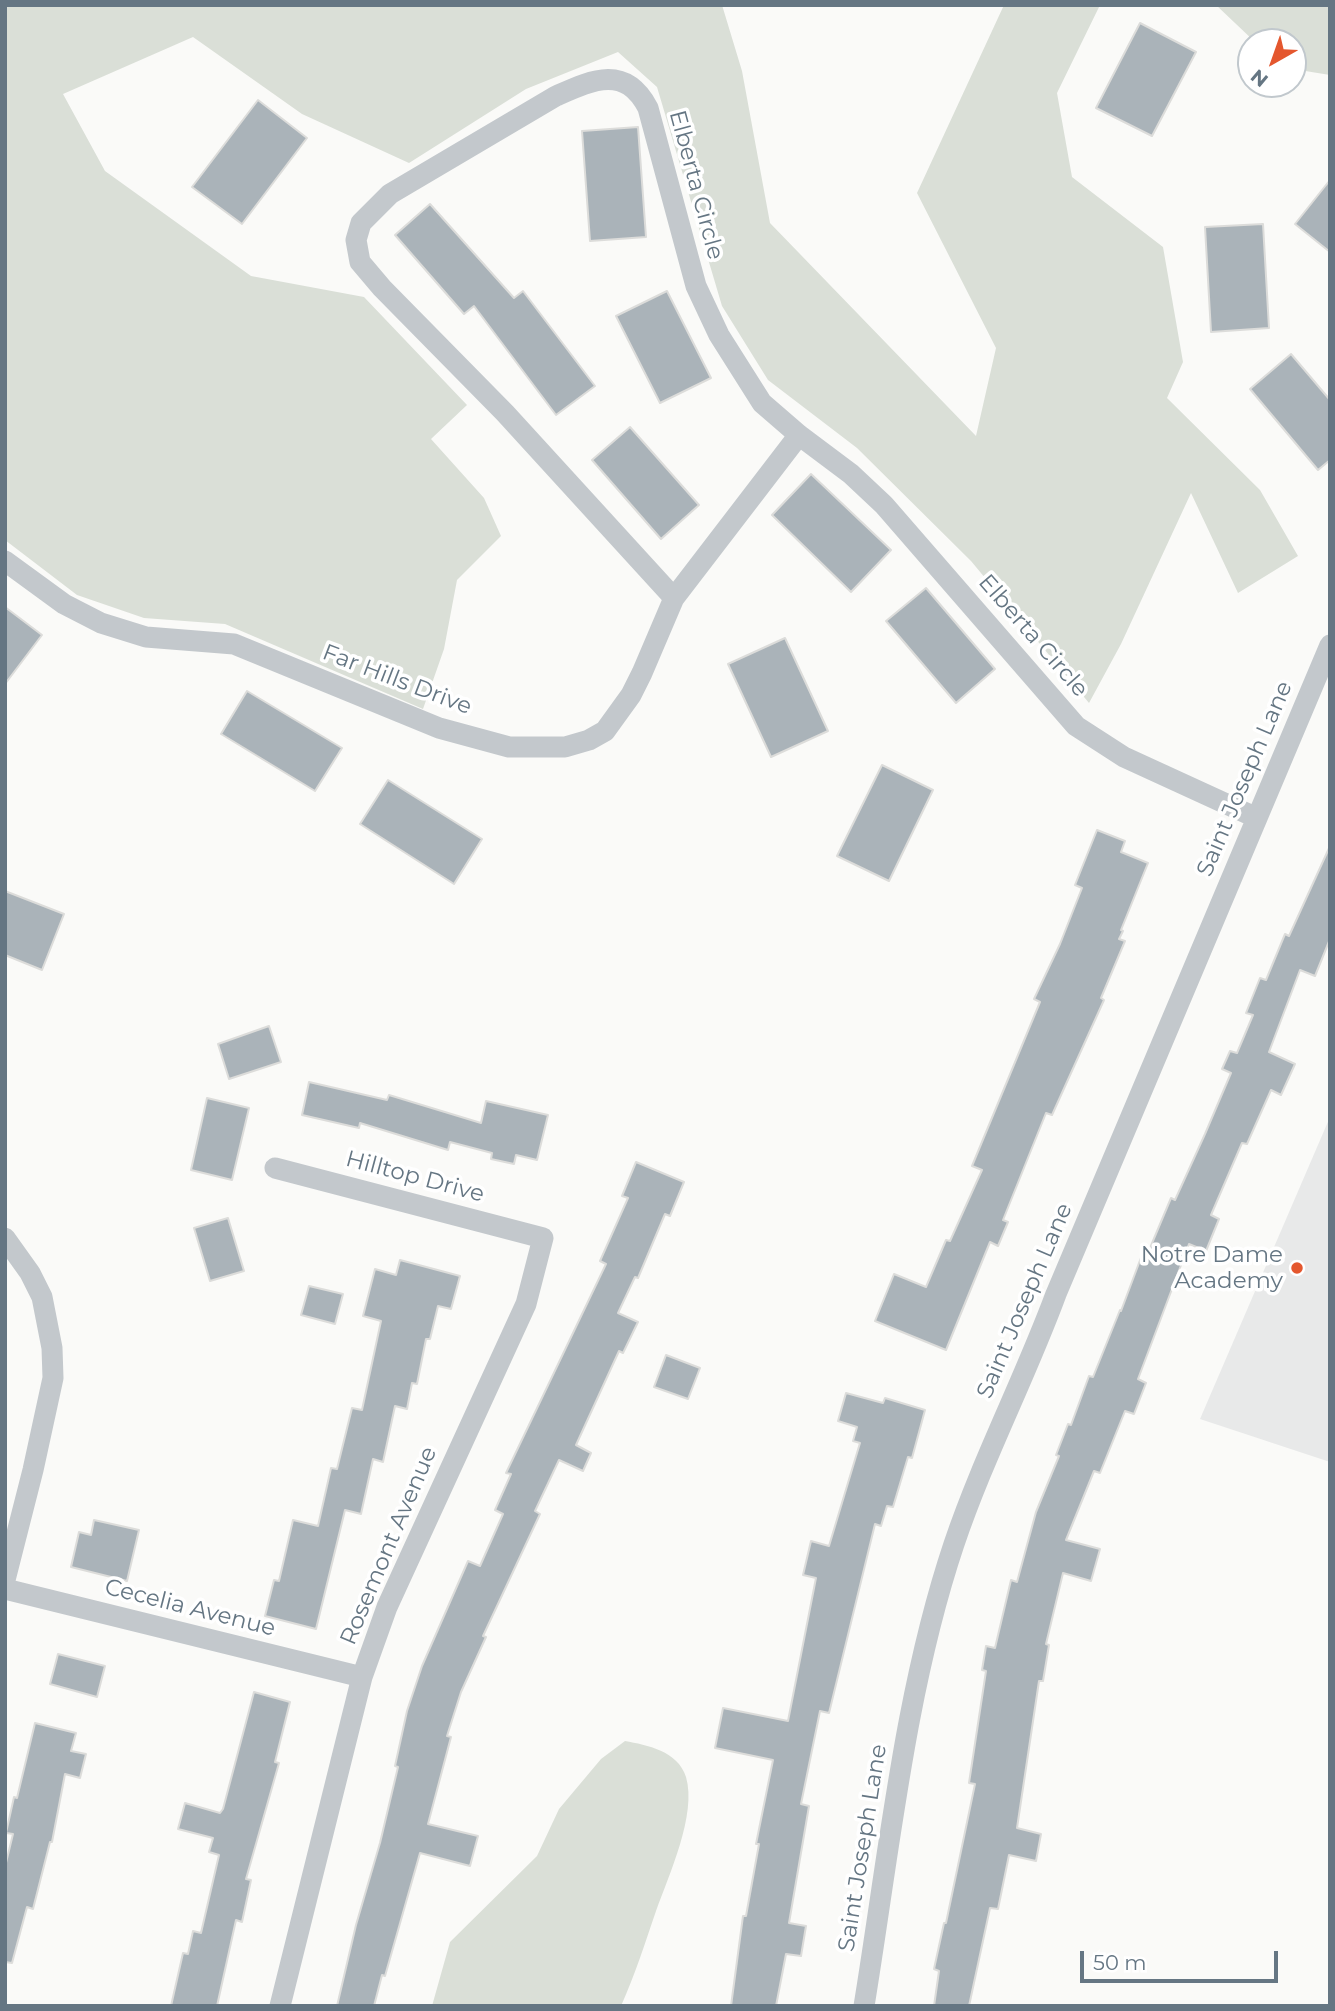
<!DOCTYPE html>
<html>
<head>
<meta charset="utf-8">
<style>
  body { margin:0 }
  #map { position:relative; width:1335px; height:2011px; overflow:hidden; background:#fafaf8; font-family:Montserrat,sans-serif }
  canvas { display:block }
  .frame { position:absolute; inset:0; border:7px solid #657683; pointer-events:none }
  .north { position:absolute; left:1237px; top:28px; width:70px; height:70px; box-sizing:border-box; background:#fff; border:2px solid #c1c8cd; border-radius:50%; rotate:220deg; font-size:19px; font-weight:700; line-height:28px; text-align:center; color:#657683 }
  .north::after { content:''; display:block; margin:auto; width:24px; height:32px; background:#e4572e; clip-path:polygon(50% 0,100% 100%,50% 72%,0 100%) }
  .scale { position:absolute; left:1080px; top:1951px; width:198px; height:32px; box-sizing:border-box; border:4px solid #657683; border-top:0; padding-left:9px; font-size:21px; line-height:24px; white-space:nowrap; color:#657683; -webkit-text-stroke:5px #fff; paint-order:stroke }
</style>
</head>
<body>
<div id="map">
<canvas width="1335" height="2011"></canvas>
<div class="frame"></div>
<div class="north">N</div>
<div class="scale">50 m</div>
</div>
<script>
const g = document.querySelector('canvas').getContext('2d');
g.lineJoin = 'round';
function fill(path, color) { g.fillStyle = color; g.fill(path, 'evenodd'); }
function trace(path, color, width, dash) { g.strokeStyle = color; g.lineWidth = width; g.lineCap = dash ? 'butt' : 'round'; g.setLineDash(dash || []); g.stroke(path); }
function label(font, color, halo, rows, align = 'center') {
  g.font = font + ' Montserrat,sans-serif'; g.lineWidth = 7; g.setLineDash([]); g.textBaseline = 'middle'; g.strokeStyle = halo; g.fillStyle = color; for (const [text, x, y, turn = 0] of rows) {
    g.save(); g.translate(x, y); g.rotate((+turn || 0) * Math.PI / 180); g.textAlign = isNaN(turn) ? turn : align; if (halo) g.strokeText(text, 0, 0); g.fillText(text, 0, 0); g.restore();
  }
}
fill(new Path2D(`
  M 1330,1117 L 1330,1462 L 1200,1419 Z`), '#e8e9e9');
fill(new Path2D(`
  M 5,5 L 722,5 L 742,71 L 770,223 L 976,436 L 996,348 L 917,193 L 1004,5 L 1100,5 L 1057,93 L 1072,177 L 1163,247 L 1183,362 L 1167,398 L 1260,490 L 1298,556 L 1238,593 L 1191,493 L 1121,644 L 1089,703 L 971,561 L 857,448 L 768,380 L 722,306 L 657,87 L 618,52 L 526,89 L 409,163 L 302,114 L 193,37 L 63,94 L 105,171 L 251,276 L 364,297 L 467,405 L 431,439 L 484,498 L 501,536 L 457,580 L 444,649 L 423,709 L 225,624 L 144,618 L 77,595 L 5,540 Z
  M 1216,5 L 1330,5 L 1330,75 L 1293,69 L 1293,42 L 1255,42 Z
  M 625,1741 C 647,1745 678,1751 686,1777 C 697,1814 669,1875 656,1911 C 645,1943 635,1975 621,2006 L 432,2006 L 450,1942 L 537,1856 L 559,1809 L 601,1759 Z`), '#dadfd7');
const building = new Path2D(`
  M 1140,23 L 1196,52 L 1152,136 L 1096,108 Z
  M 258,100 L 307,138 L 242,224 L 192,187 Z
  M 638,127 L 646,237 L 590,241 L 582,131 Z
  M 1330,180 L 1330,252 L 1295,224 Z
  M 430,204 L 514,298 L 523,291 L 595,386 L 556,415 L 474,306 L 464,314 L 395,235 Z
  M 1263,224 L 1269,328 L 1211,332 L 1205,227 Z
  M 667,291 L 711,378 L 660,403 L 616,316 Z
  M 1291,354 L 1330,400 L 1330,460 L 1318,470 L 1250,389 Z
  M 630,427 L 699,505 L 661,539 L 592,460 Z
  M 811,474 L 891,550 L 851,592 L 772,515 Z
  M 926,588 L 995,669 L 956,703 L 886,621 Z
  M 5,607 L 42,635 L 5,684 Z
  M 785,638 L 828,731 L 771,757 L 728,664 Z
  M 247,691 L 342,748 L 315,791 L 221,734 Z
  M 882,765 L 933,790 L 889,881 L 837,856 Z
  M 388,780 L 482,839 L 454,884 L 360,824 Z
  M 1097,830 L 1125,841 L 1121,852 L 1148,863 L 1121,930 L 1123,931 L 1119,939 L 1125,941 L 1101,998 L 1104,1000 L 1052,1115 L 1046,1113 L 1003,1220 L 1008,1222 L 998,1246 L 990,1242 L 946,1350 L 875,1321 L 894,1274 L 926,1287 L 946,1240 L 950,1241 L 982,1170 L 972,1166 L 1040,1002 L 1034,999 L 1060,944 L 1082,888 L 1075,885 Z
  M 1330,846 L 1330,939 L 1315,976 L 1300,970 L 1269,1052 L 1295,1064 L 1281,1095 L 1271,1090 L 1247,1144 L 1242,1143 L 1211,1215 L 1219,1219 L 1206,1251 L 1189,1244 L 1138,1379 L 1146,1383 L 1134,1414 L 1125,1411 L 1100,1473 L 1094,1471 L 1066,1540 L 1100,1549 L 1091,1581 L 1063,1573 L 1046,1644 L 1049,1645 L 1043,1681 L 1039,1681 L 1017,1828 L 1041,1834 L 1036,1861 L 1009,1855 L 998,1909 L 990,1908 L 969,2006 L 934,2006 L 939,1971 L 934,1969 L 944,1923 L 946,1923 L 975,1784 L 969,1783 L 986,1671 L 982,1670 L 986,1646 L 995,1648 L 1011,1580 L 1017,1582 L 1036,1512 L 1059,1456 L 1056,1455 L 1068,1424 L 1071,1425 L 1089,1376 L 1093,1377 L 1120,1310 L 1121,1311 L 1145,1247 L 1150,1248 L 1171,1198 L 1175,1200 L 1205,1134 L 1231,1073 L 1222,1069 L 1230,1051 L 1237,1053 L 1253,1015 L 1246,1013 L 1260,978 L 1266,980 L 1285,934 L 1289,936 Z
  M 5,891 L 64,914 L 42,970 L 5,955 Z
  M 269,1026 L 281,1062 L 229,1079 L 218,1044 Z
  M 309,1082 L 387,1100 L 389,1095 L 481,1123 L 486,1101 L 548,1115 L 537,1160 L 516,1155 L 514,1164 L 491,1159 L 492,1153 L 450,1142 L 448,1150 L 360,1123 L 359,1128 L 302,1115 Z
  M 207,1098 L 249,1108 L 232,1180 L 191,1170 Z
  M 636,1162 L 684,1182 L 670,1216 L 665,1214 L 638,1278 L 635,1277 L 618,1313 L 638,1322 L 623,1353 L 619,1351 L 576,1445 L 591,1453 L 583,1471 L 559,1460 L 535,1511 L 540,1514 L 483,1636 L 486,1637 L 461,1692 L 447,1736 L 451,1737 L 428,1824 L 478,1836 L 470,1866 L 420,1853 L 385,1976 L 382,1975 L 374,2006 L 337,2006 L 356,1925 L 380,1843 L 398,1767 L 395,1766 L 407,1711 L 422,1666 L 468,1561 L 480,1566 L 503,1514 L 495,1510 L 511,1474 L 506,1473 L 606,1264 L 600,1261 L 628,1198 L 622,1196 Z
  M 228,1218 L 244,1271 L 210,1281 L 194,1228 Z
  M 400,1260 L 460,1276 L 451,1309 L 438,1306 L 430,1339 L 426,1339 L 417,1384 L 412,1383 L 407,1409 L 395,1406 L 383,1462 L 373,1459 L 361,1514 L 345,1510 L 316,1629 L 265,1616 L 274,1580 L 279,1581 L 293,1520 L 318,1526 L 331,1468 L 337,1469 L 352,1408 L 362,1410 L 381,1321 L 363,1316 L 375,1269 L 396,1275 Z
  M 309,1286 L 343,1294 L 335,1324 L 301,1315 Z
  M 666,1355 L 700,1368 L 688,1399 L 654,1387 Z
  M 846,1393 L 883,1403 L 885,1398 L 925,1410 L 912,1458 L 908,1457 L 893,1507 L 887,1506 L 881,1526 L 875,1524 L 829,1713 L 820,1711 L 801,1804 L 809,1806 L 789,1923 L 806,1926 L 801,1956 L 786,1954 L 776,2006 L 731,2006 L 743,1916 L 746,1916 L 759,1844 L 756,1844 L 773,1760 L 715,1748 L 723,1708 L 788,1721 L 816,1578 L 803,1575 L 811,1541 L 829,1546 L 860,1443 L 853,1441 L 857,1427 L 838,1421 Z
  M 94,1520 L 139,1530 L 127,1581 L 71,1567 L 79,1532 L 91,1535 Z
  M 58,1654 L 105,1666 L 97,1697 L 50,1684 Z
  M 254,1692 L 290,1702 L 275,1762 L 279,1763 L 246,1879 L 251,1880 L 242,1922 L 236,1920 L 217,2006 L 171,2006 L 183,1953 L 188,1954 L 193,1931 L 201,1933 L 219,1855 L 209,1852 L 213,1838 L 178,1829 L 185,1803 L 220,1813 L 223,1809 Z
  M 35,1723 L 76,1733 L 71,1751 L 86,1754 L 80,1778 L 65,1774 L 52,1842 L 50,1842 L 33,1909 L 27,1907 L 12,1963 L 5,1962 L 5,1867 L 13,1834 L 6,1833 L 14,1797 L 17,1798 Z`);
fill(building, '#aab3b9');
trace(building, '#dcdcda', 2);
trace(new Path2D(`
  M 5,561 L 64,604 L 101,623 L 146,637 L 234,644 L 439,728 L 509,747 L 565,747 L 589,740 L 605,731 L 631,695 L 642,673 L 674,598 L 799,435
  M 674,598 L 505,413 L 382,288 L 360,262 L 356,240 L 361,223 L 390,194 L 556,96 C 592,80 625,64 648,108 L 696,286 L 719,335 L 762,403 L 799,435 L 851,474 L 884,505 L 1076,726 L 1124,757 L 1257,818
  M 275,1168 L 543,1238 L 526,1304 L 387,1607 L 362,1677 L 280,2006
  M 5,1238 L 30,1273 L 42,1297 L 52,1348 L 53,1378 L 33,1470 L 5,1580
  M 5,1589 L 362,1677
  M 864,2006 C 889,1853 905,1690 954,1544 C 983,1458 1025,1378 1056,1294 L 1330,645`), '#c3c8cc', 21);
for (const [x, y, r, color] of [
  [1297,1268,7,"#e4572e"]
]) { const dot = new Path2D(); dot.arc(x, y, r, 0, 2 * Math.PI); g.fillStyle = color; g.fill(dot); trace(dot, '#fff', 2.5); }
label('23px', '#657683', '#fff', [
  ["Elberta Circle",696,185,75],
  ["Elberta Circle",1033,636,49],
  ["Far Hills Drive",397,680,21],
  ["Saint Joseph Lane",1245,779,-67],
  ["Hilltop Drive",415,1177,15],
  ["Saint Joseph Lane",1025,1301,-67],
  ["Rosemont Avenue",389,1546,-67],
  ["Cecelia Avenue",190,1608,14],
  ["Saint Joseph Lane",863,1848,-81]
]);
label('23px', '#657683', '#fff', [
  ["Notre Dame",1283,1255],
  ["Academy",1283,1281]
], 'right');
</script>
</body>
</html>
